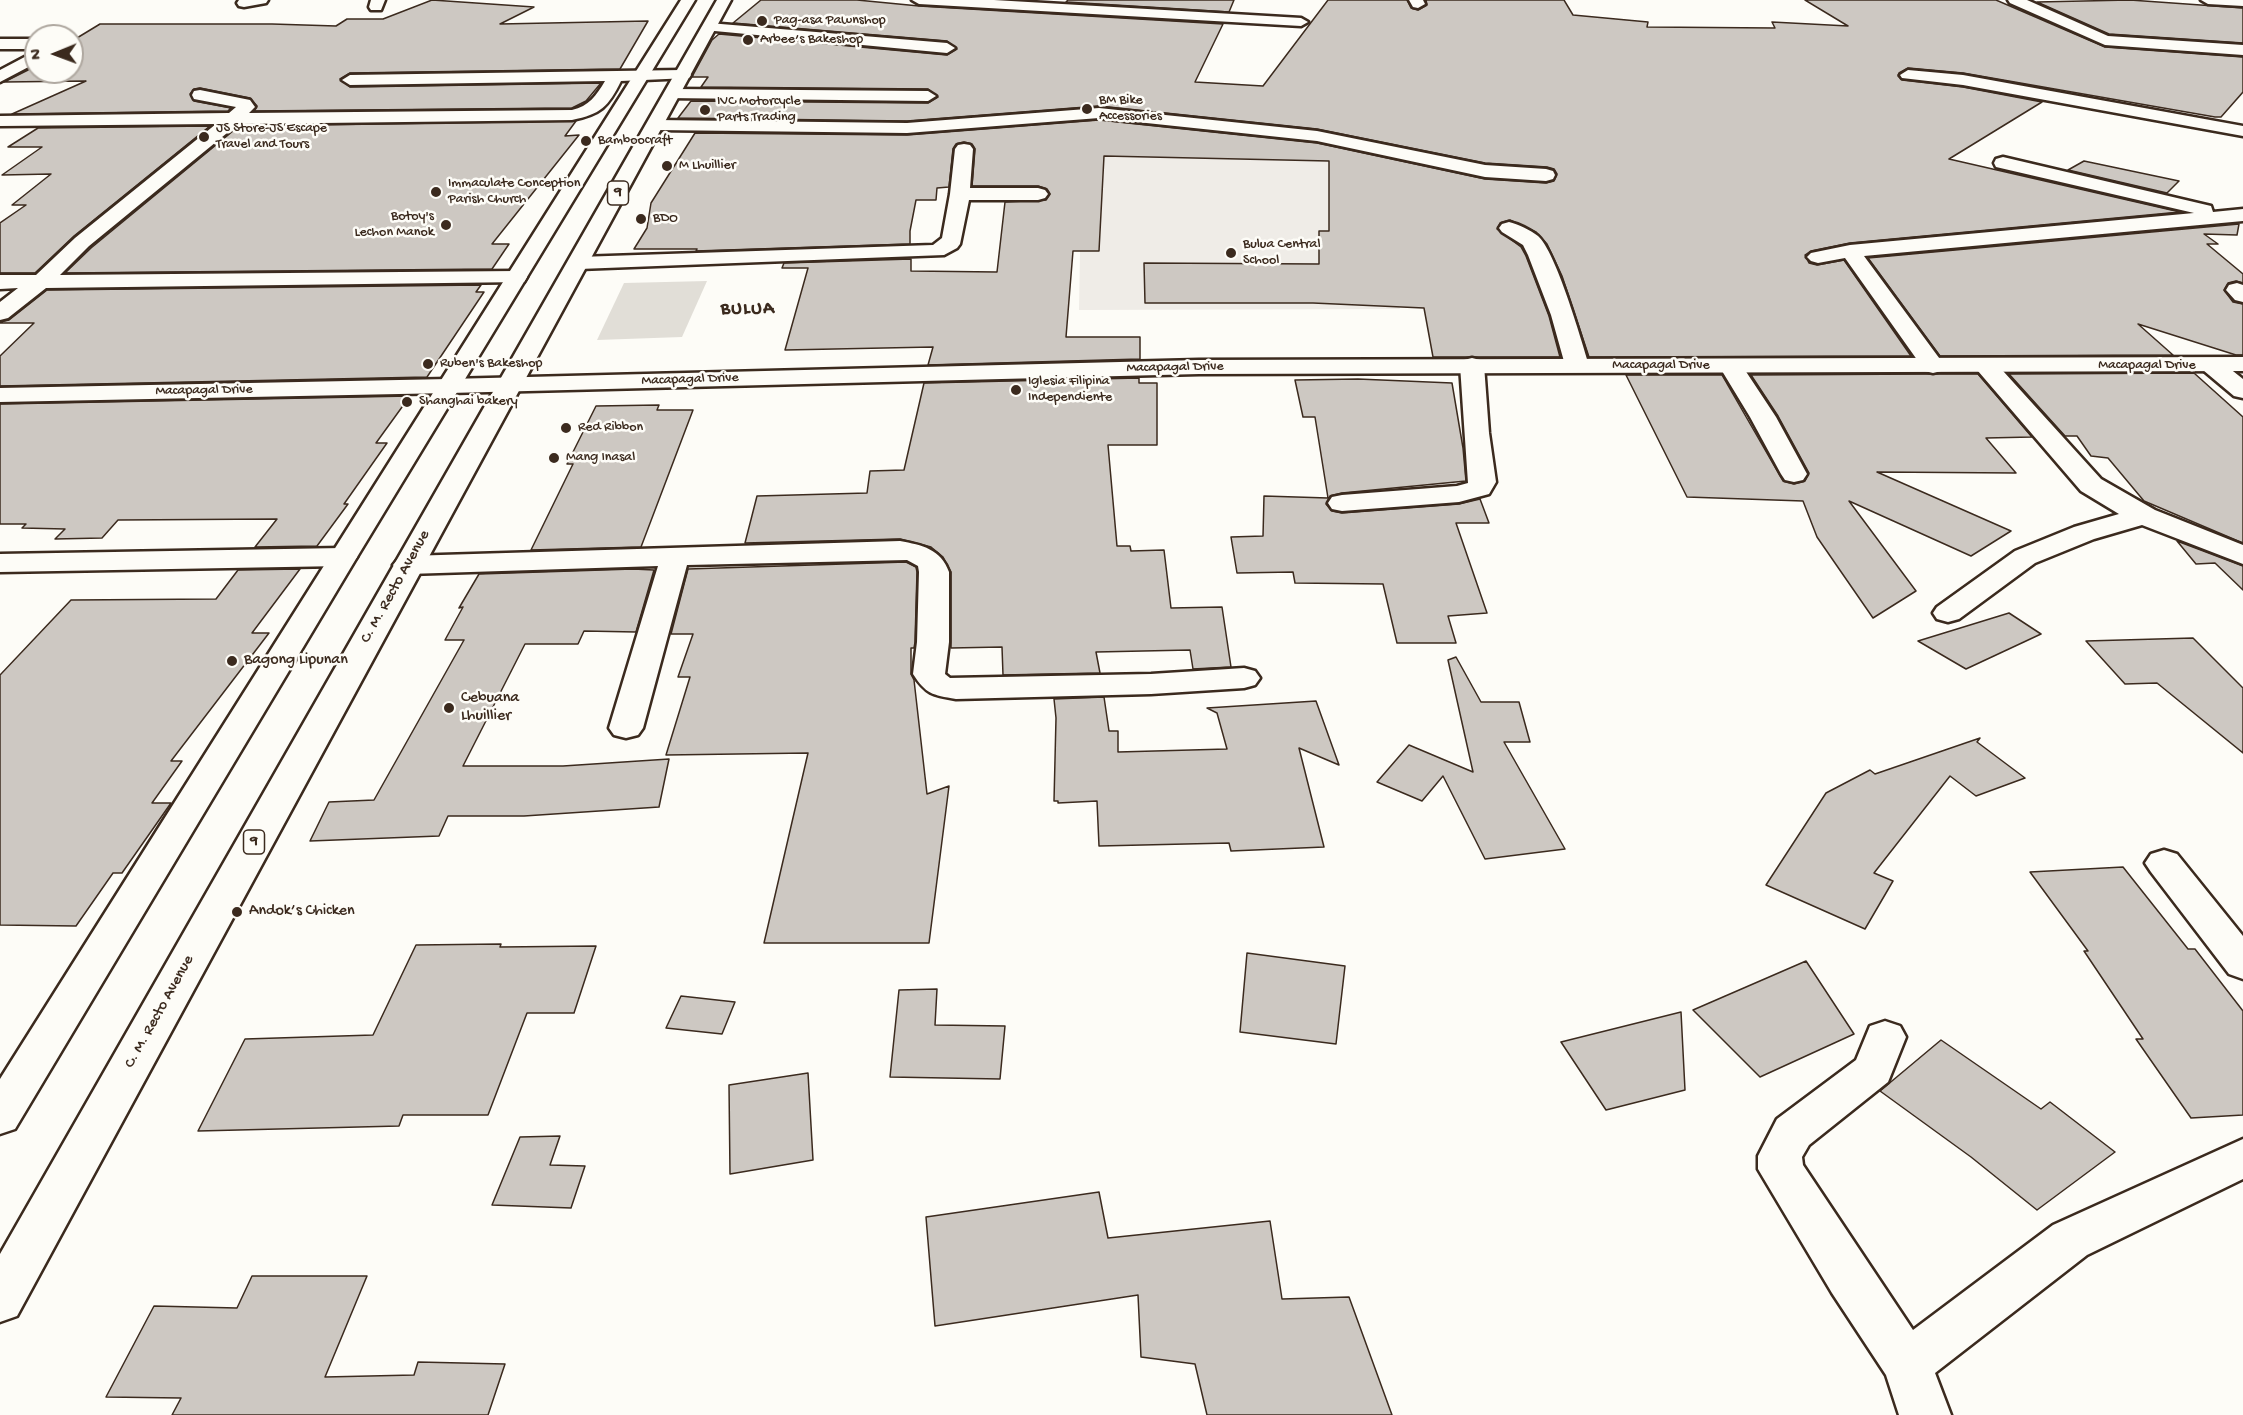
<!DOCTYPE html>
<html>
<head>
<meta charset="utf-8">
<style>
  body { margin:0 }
  #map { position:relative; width:2243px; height:1415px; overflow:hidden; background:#fdfcf7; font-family:"Gochi Hand",sans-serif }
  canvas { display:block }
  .north { position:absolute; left:24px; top:24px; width:60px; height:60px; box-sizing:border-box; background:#fdfcf7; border:2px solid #afa8a0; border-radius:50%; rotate:269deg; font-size:16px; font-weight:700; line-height:24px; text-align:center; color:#3b2a1e }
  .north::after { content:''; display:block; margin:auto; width:21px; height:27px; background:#3b2a1e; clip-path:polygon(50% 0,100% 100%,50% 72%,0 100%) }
</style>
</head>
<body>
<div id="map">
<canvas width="2243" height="1415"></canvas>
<div class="north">N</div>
</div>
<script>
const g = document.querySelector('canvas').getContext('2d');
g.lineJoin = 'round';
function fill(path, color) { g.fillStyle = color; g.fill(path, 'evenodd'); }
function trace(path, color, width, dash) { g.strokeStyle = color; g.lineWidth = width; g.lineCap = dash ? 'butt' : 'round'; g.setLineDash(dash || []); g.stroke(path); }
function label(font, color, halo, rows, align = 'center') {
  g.font = font + ' "Gochi Hand",sans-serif'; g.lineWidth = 5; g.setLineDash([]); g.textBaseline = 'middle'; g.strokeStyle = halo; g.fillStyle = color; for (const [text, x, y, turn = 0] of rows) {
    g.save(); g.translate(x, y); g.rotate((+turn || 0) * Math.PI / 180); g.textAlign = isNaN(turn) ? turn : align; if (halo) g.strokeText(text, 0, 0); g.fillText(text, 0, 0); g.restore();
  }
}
fill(new Path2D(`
  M 1083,120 L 1348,143 L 1400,309 L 1079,310 L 1081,197 L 1086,134 Z`), '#efece7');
fill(new Path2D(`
  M 707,281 L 682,337 L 597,340 L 624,283 Z`), '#e1ded7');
const building = new Path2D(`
  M 432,0 L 534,7 L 500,24 L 648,21 L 620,69 L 350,73 L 340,79 L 350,87 L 601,83 L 586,101 L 572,108 L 254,111 L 257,106 L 250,98 L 200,88 L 194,89 L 190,94 L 194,101 L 231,108 L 228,111 L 12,114 L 86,81 L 4,82 L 36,66 L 36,72 L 72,72 L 72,41 L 100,24 L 272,24 L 336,26 L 347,19 L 383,19 Z
  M 761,0 L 857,0 L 919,6 L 1223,24 L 1195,82 L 1263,86 L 1328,0 L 1407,0 L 1411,8 L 1418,10 L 1427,5 L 1426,0 L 1564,0 L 1573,15 L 1648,22 L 1647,27 L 1775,28 L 1772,22 L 1848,26 L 1805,0 L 1996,0 L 2105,47 L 2243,57 L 2243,92 L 2221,117 L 2215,117 L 1963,73 L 1908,68 L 1899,73 L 1898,76 L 1902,80 L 1963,87 L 2042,102 L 1949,159 L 2180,212 L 1850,243 L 1811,251 L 1805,255 L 1809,263 L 1817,265 L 1844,260 L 1911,356 L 1589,357 L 1562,276 L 1547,244 L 1536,232 L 1510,220 L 1500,223 L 1497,229 L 1521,247 L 1526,256 L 1549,316 L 1560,357 L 1433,357 L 1424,308 L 1313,303 L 1145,303 L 1144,263 L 1319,264 L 1319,231 L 1329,231 L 1329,161 L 1104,156 L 1099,251 L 1073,251 L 1066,337 L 1140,337 L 1140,359 L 928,365 L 933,347 L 785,350 L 808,268 L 782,268 L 784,263 L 911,259 L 911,271 L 997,272 L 1005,202 L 1046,200 L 1050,194 L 1047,189 L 1038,186 L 972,186 L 975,149 L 972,144 L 964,142 L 956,144 L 953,149 L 949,187 L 937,188 L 936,200 L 916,200 L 910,231 L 910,244 L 696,251 L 697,249 L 634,249 L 647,228 L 651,203 L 695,133 L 907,135 L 1099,120 L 1317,143 L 1485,179 L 1546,183 L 1554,181 L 1557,174 L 1554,169 L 1547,167 L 1485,163 L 1317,129 L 1099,106 L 907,121 L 678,118 L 691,101 L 928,103 L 938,97 L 928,89 L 701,87 L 708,77 L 692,77 L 693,75 L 712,40 L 719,34 L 947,55 L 957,49 L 947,41 L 733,23 Z
  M 1068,0 L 1234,0 L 1229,12 L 1066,2 Z
  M 2130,0 L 2243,8 L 2243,43 L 2109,34 L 2037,2 Z
  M 576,121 L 565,136 L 579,135 L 492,244 L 509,244 L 492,269 L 65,273 L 91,248 L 239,126 Z
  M 210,126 L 74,236 L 35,273 L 0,273 L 0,223 L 26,205 L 12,205 L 51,174 L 2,175 L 42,147 L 8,147 L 38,128 Z
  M 2084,161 L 2179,181 L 2167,193 L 2068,170 Z
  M 2239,224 L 2237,235 L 2204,234 L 2218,244 L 2207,244 L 2243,274 L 2243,283 L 2236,281 L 2228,283 L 2224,290 L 2233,302 L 2243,304 L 2243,355 L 2236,355 L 2138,324 L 2173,355 L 1940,356 L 1868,258 Z
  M 481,285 L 476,292 L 484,292 L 427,377 L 0,386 L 0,356 L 34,323 L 0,323 L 0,322 L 9,320 L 47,290 Z
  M 2194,373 L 2243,417 L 2243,543 L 2144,501 L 2108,458 L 2091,456 L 2077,436 L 2065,436 L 2009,374 Z
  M 1928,374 L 1978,374 L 2032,437 L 1986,438 L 2016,473 L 1877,472 L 2011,531 L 1971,556 L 1849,501 L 1916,591 L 1873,618 L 1817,537 L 1803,501 L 1687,497 L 1626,375 L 1722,375 L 1783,481 L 1794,484 L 1805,481 L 1809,473 L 1778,416 L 1751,375 Z
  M 1139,378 L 1139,383 L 1157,383 L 1157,445 L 1108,445 L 1117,546 L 1130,546 L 1131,551 L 1164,550 L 1171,608 L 1222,607 L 1231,667 L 1193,669 L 1190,650 L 1096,652 L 1100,673 L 1003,675 L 1002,647 L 951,648 L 951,572 L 943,557 L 931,547 L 900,539 L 745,543 L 757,496 L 867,493 L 870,471 L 904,470 L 924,383 Z
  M 1358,379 L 1452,383 L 1463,448 L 1466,481 L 1342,493 L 1330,496 L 1326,504 L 1332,511 L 1342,513 L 1459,504 L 1480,499 L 1489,523 L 1456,523 L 1487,613 L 1448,616 L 1456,643 L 1397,643 L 1383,584 L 1295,583 L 1293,572 L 1237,573 L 1231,537 L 1263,536 L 1264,496 L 1328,498 L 1315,417 L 1303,417 L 1295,380 Z
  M 410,396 L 376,443 L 387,443 L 344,504 L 348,504 L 317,546 L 255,547 L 277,519 L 118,520 L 102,538 L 55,539 L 65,529 L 22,528 L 26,524 L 0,524 L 0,404 Z
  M 659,405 L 657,410 L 693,410 L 641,547 L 531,550 L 573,464 L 567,464 L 596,406 Z
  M 2177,541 L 2243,566 L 2243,590 L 2215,563 L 2196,564 Z
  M 906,562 L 916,567 L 917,572 L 915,642 L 914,648 L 911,648 L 911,674 L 914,680 L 927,794 L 949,786 L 929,943 L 764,943 L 808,753 L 666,755 L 690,677 L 678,677 L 693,634 L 671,634 L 688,569 Z
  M 300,569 L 252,633 L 269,633 L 171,761 L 182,761 L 152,803 L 171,803 L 122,873 L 113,873 L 76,926 L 0,925 L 0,675 L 71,600 L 216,599 L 238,570 Z
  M 633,569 L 654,570 L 636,632 L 584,631 L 578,644 L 525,644 L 463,766 L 563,766 L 669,759 L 659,807 L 524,816 L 448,816 L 439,836 L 310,841 L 329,802 L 374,800 L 464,640 L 445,640 L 463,607 L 459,608 L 479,574 Z
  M 2009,613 L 2041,634 L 1966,669 L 1918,641 Z
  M 2193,638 L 2243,688 L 2243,753 L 2157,683 L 2125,684 L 2086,641 Z
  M 1456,657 L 1481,702 L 1519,702 L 1530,742 L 1504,742 L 1565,849 L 1485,859 L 1443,776 L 1422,801 L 1377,782 L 1409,745 L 1473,772 L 1448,660 Z
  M 1104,697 L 1109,731 L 1118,731 L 1118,752 L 1227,749 L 1217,713 L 1207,708 L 1316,701 L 1339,765 L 1299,748 L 1324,847 L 1231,851 L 1229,843 L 1099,846 L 1097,801 L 1058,803 L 1058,801 L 1054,801 L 1056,718 L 1054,699 Z
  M 1980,738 L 1977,742 L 2025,778 L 1976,796 L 1950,776 L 1874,873 L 1893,881 L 1865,929 L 1766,885 L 1826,793 L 1870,770 L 1875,774 Z
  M 2123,867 L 2188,949 L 2195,949 L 2243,1011 L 2243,1115 L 2191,1118 L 2136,1039 L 2143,1039 L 2084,951 L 2088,951 L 2030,872 Z
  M 501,944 L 500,947 L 596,946 L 574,1013 L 527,1013 L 488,1115 L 403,1115 L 399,1126 L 198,1131 L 245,1039 L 373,1035 L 416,945 Z
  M 1247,953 L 1345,966 L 1336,1044 L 1240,1032 Z
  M 1806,961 L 1854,1034 L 1760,1077 L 1693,1010 Z
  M 937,989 L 935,1025 L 1005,1026 L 1000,1079 L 890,1077 L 899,990 Z
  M 681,996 L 735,1002 L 722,1034 L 666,1028 Z
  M 1681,1012 L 1685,1090 L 1606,1110 L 1561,1042 Z
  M 1941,1040 L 2041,1109 L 2050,1102 L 2115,1152 L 2037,1210 L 1971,1157 L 1880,1091 Z
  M 808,1073 L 813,1160 L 730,1174 L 729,1085 Z
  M 560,1136 L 550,1165 L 585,1166 L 571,1208 L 492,1205 L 520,1137 Z
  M 1099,1192 L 1108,1238 L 1270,1221 L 1282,1299 L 1349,1297 L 1392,1415 L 1207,1415 L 1195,1364 L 1141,1357 L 1138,1295 L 935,1326 L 926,1217 Z
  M 252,1276 L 367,1276 L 325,1377 L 414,1375 L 418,1362 L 505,1364 L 488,1415 L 172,1415 L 181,1398 L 106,1397 L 154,1306 L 237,1308 Z`);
fill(building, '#cdc8c2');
trace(building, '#3b2a1e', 1.5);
const minor = new Path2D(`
  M 239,0 L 268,0 L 266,3 L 244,7 L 239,6 L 237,3 Z
  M 371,0 L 385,0 L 381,10 L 371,10 L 369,7 Z
  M 912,0 L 994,0 L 1301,18 L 1308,22 L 1301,26 L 919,4 Z
  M 1409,0 L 1423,0 L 1425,4 L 1418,8 L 1413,7 Z
  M 2008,0 L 2027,0 L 2108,36 L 2243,45 L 2243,55 L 2105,45 L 2010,3 Z
  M 2201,0 L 2243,0 L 2243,6 L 2208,4 Z
  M 709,23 L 947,43 L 955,48 L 947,53 L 704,30 L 702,27 Z
  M 0,39 L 36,39 L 36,49 L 0,49 Z
  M 36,51 L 36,63 L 0,82 L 0,70 Z
  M 683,70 L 689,72 L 691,75 L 689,78 L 621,81 C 608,107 601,114 572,120 L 238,124 L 89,246 L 60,275 L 516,271 L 524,272 L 527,277 L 524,282 L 46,288 L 8,318 L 0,320 L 0,302 L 18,288 L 0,289 L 0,275 L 36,275 L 75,238 L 216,124 L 0,126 L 0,116 L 229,113 L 236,107 L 194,99 L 192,95 L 194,91 L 200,90 L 250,100 L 255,107 L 249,113 L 572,110 C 589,106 596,96 605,81 L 350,85 L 342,80 L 350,75 Z
  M 1908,70 L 1963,75 L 2243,126 L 2243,136 L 1963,85 L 1902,78 L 1900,75 Z
  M 673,89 L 928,91 L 936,96 L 928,101 L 667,98 L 665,94 Z
  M 1099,108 L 1317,131 L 1485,165 L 1546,169 L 1553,171 L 1555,175 L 1553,179 L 1546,181 L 1485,177 L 1317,141 L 1099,118 L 907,133 L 656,130 L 650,129 L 647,125 L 650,121 L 656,120 L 907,123 Z
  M 964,144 L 970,145 L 973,149 L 970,188 L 1038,188 L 1045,190 L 1048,194 L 1045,198 L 1038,200 L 969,200 L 960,244 L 957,248 L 944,255 L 579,269 L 571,268 L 568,263 L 571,258 L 579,257 L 933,245 L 942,238 L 950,194 L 955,149 L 958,145 Z
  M 2003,157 L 2211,206 L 2213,212 L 2243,209 L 2243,221 L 1864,256 L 1945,366 L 1941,371 L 1933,373 L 1925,371 L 1845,258 L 1818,263 L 1811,261 L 1807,257 L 1811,253 L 1850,245 L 2194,213 L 1996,167 L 1994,163 L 1996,159 Z
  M 1509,222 C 1518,224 1530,230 1538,236 C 1556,252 1581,339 1589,365 L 1585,370 L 1577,372 L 1569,370 L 1565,365 L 1551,315 L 1528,255 L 1523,245 L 1502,232 L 1499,228 L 1502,224 Z
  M 2237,283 L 2243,285 L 2243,302 L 2235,300 L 2226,290 L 2229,285 Z
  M 1472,358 L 1480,360 L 1484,365 L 1489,433 L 1496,482 L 1489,494 L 1459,502 L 1342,511 L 1332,509 L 1328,503 L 1332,497 L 1342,495 L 1457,486 L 1468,483 L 1460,365 L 1464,360 Z
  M 2211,358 L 2219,360 L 2243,379 L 2243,398 L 2234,396 L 2203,370 L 2199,365 L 2203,360 Z
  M 1731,359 L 1739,361 L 1776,417 L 1807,474 L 1803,480 L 1794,482 L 1785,480 L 1781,474 L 1750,417 L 1719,366 L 1723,361 Z
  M 1986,359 L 1994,361 L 2101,479 L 2155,510 L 2243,545 L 2243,564 L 2142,525 L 2094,539 L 2035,563 L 1959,619 L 1948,622 L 1937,619 L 1933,613 L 1937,607 L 2015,551 L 2074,527 L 2119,514 L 2081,491 L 1978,371 L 1974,366 L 1978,361 Z
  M 449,379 L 458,381 L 461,386 L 458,391 L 449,393 L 0,402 L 0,388 Z
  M 900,541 C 922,545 941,549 949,572 L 949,642 L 945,674 L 950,678 L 1151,674 L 1244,668 L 1255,671 L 1260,678 L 1255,685 L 1244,688 L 1151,694 L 956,699 C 932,695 926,694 913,674 L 917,642 L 919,572 L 918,566 L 907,560 L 687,565 L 643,728 L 638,735 L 626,738 L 614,735 L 609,728 L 658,566 L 408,574 L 398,571 L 393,565 L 398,559 L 408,556 Z
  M 342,548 L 352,551 L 357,557 L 352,563 L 342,566 L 0,572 L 0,554 Z
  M 2164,850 L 2177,854 L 2243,936 L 2243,979 L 2229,974 L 2151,872 L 2145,863 L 2151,854 Z
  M 1885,1021 L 1900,1026 L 1906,1037 L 1888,1082 L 1809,1145 L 1802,1157 L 1803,1165 L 1913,1330 L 2053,1225 L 2243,1139 L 2243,1179 L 2087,1255 L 1935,1373 L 1951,1415 L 1899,1415 L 1886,1375 L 1832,1293 L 1758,1169 L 1758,1156 L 1777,1119 L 1856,1060 L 1870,1026 Z`);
const major = new Path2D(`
  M 2243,357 L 2243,371 L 1199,374 L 449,393 L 440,391 L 437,386 L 440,381 L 449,379 L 1199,360 Z`);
const highway = new Path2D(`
  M 681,0 L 695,0 L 357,557 L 15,1129 L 0,1134 L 0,1079 Z
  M 717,0 L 731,0 L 17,1316 L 0,1322 L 0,1254 Z`);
trace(minor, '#3b2a1e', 5);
trace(major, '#3b2a1e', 5);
trace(highway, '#3b2a1e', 5);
fill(minor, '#fdfcf7');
fill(major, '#fdfcf7');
fill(highway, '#fdfcf7');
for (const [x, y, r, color] of [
  [762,21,6,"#3b2a1e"],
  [748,40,6,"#3b2a1e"],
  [1087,109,6,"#3b2a1e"],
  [705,110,6,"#3b2a1e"],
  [204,137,6,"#3b2a1e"],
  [586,141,6,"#3b2a1e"],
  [667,166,6,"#3b2a1e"],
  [436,192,6,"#3b2a1e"],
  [641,219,6,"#3b2a1e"],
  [446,225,6,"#3b2a1e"],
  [1231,253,6,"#3b2a1e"],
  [428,364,6,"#3b2a1e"],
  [1016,390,6,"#3b2a1e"],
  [407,402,6,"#3b2a1e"],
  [566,428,6,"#3b2a1e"],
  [554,458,6,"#3b2a1e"],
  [232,661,6,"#3b2a1e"],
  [449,708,6,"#3b2a1e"],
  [237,912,6,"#3b2a1e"]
]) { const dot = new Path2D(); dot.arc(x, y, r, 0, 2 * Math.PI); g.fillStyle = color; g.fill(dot); trace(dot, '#fdfcf7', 2); }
label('14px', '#3b2a1e', '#fdfcf7', [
  ["Pag-asa Pawnshop",774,21],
  ["Arbee’s Bakeshop",760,40],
  ["BM Bike",1099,101],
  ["Accessories",1099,117],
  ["IVC Motorcycle",717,102],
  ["Parts Trading",717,118],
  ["JS Store-JS Escape",216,129],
  ["Travel and Tours",216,145],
  ["Bamboocraft",598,141],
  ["M Lhuillier",679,166],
  ["Immaculate Conception",448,184],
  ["Parish Church",448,200],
  ["Botoy's",434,217,"right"],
  ["Lechon Manok",434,233,"right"],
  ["BDO",653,219],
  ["Bulua Central",1243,245],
  ["School",1243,261],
  ["Ruben's Bakeshop",440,364],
  ["Iglesia Filipina",1028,382],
  ["Independiente",1028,398],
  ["Shanghai bakery",419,402],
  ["Red Ribbon",578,428],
  ["Mang Inasal",566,458]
], 'left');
label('14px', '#3b2a1e', '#fdfcf7', [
  ["Macapagal Drive",1661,366],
  ["Macapagal Drive",2147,366],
  ["Macapagal Drive",1175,368,-1],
  ["Macapagal Drive",690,380,-2],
  ["Macapagal Drive",204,391,-1]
]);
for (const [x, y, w] of [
  [618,193,21],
  [254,842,21]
]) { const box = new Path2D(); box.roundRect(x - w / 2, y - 12, w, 24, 4.5); g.fillStyle = '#fdfcf7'; g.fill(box); trace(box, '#3b2a1e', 1.5); }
label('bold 15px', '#3b2a1e', null, [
  ["9",618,193],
  ["9",254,842]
]);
label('16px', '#3b2a1e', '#fdfcf7', [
  ["C. M. Recto Avenue",396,587,-61],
  ["C. M. Recto Avenue",160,1012,-61]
]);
label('16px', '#3b2a1e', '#fdfcf7', [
  ["Bagong Lipunan",244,661],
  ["Cebuana",461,699],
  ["Lhuillier",461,717],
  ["Andok’s Chicken",249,912]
], 'left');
g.letterSpacing = '1.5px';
label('bold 18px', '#3b2a1e', '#fdfcf7', [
  ["BULUA",748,310]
]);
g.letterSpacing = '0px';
</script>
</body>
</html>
